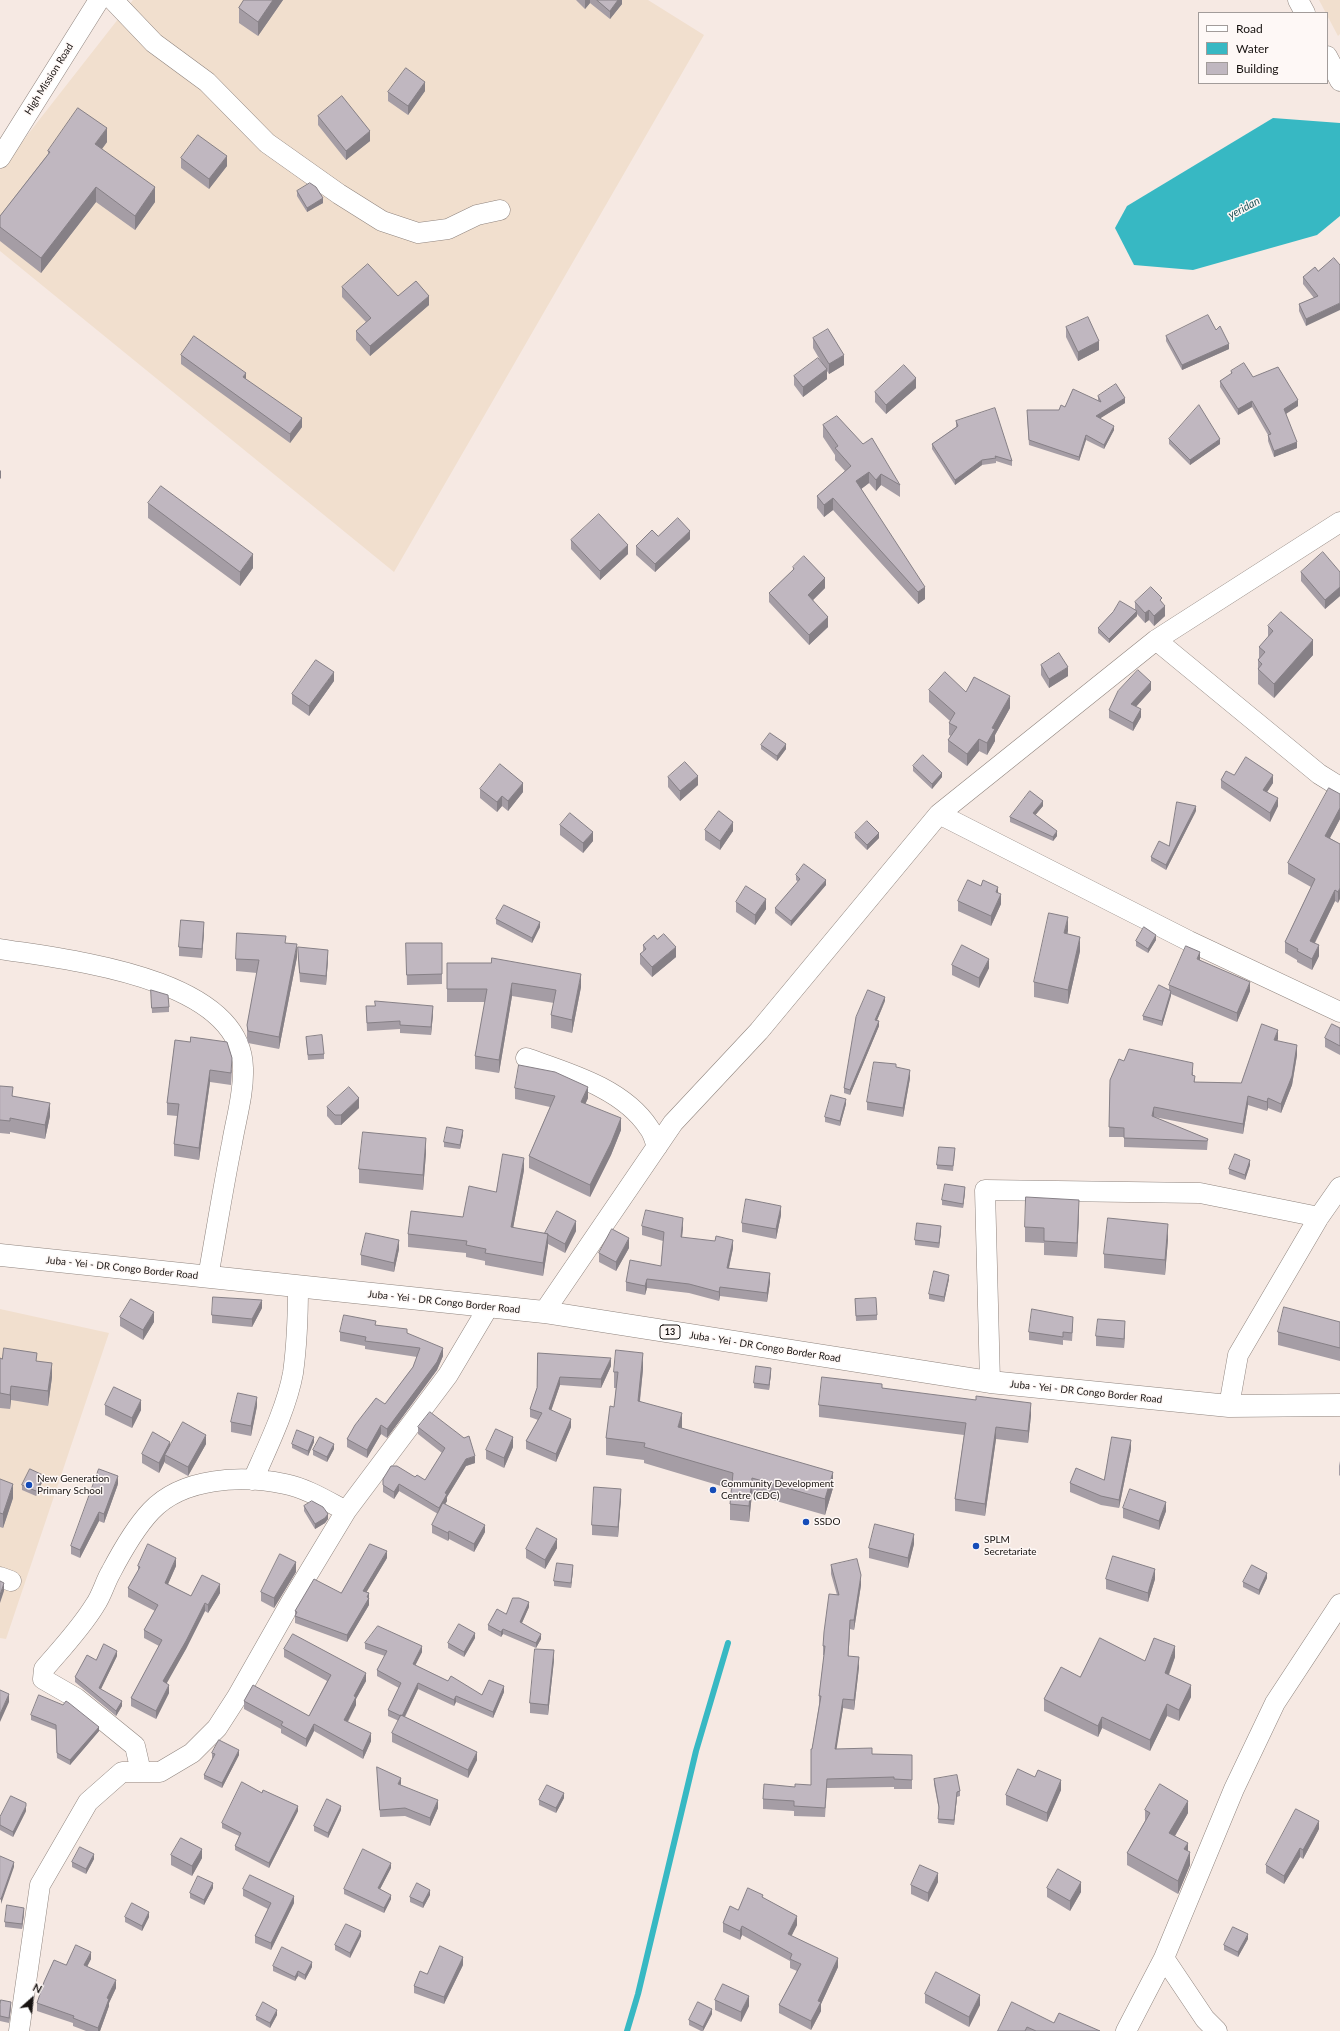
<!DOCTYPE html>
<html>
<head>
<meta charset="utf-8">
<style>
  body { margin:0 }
  #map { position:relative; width:1340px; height:2031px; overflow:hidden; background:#f6e9e3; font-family:Lato,sans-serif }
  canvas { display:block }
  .legend { position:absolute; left:1198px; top:12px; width:130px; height:72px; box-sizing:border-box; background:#fef8f6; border:1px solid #a29c9a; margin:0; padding:5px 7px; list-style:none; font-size:12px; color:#171210 }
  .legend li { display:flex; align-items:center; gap:8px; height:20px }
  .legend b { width:20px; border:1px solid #a29c9a }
  .north { position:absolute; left:12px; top:1979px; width:40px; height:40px; -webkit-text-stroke:3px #fef8f6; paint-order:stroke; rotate:27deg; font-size:11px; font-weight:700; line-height:16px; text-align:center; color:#171210 }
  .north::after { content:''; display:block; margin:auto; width:14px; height:18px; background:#171210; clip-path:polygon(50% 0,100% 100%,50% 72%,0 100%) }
</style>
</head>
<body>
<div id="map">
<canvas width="1340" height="2031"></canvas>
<ul class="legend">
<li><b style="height:5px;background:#fff"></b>Road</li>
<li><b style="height:11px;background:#37b8c3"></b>Water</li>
<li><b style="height:11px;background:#c0b7c0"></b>Building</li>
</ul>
<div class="north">N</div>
</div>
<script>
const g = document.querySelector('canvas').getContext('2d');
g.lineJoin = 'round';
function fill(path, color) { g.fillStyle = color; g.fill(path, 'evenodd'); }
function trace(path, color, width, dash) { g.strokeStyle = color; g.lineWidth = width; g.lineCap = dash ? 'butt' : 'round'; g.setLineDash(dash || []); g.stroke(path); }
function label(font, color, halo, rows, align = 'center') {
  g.font = font + ' Lato,sans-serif'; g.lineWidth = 3; g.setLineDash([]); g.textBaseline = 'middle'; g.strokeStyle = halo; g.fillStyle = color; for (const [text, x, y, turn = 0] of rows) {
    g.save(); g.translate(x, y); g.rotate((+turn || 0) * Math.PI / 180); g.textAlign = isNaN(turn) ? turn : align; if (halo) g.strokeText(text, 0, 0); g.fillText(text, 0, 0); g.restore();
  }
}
fill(new Path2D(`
  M 133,0 L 648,0 L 704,35 L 394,572 L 0,251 L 0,170 Z
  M 1319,0 L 1340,0 L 1340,34 L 1338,36 Z
  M 0,1309 L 109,1333 L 6,1639 L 0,1638 Z`), '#f1dfce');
fill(new Path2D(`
  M 1273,118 L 1340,123 L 1340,216 L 1317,235 L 1193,270 L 1134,265 L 1115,228 L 1127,206 Z`), '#37b8c3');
trace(new Path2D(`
  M 627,2031 L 638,1994 L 696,1751 L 728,1643`), '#37b8c3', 6);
const minor = new Path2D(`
  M 113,0 L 154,43 L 207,82 L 267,143 L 339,194 L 382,221 L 418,233 L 448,229 L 477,215 L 500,210
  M 1298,0 L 1305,13
  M 1327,56 L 1340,81
  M 0,158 L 99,0
  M 1156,640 L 1319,774 L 1340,787
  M 939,814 L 1189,941 L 1340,1012
  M 0,949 C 67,960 241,977 243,1068 C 244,1093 236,1119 232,1143 C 223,1188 216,1233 208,1277
  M 526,1058 C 568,1073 623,1088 649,1128 C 653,1133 655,1141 657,1147
  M 544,1312 L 673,1123 L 759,1031 L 939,814 L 1156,640 L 1340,522
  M 990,1382 L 985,1190 L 1200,1193 L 1319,1217
  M 1229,1406 L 1238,1355 L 1319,1217 L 1340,1187
  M 253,1480 C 267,1448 287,1407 293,1373 C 297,1344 298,1315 298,1286
  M 0,1577 L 11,1581
  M 141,1772 L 135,1746 L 76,1698 L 43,1679 L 44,1669 C 62,1648 81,1628 95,1605 C 102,1595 105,1582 111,1572 C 122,1551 135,1528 151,1511 C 183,1477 242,1475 285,1484 C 306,1488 327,1501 346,1511
  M 1164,1958 L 1205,2019 L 1217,2031
  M 19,2031 L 40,1885 L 88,1802 L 122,1772 L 160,1772 L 192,1753 L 217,1728 L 237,1697 L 291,1602 L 346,1511 L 448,1375 L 489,1306
  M 1126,2031 L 1164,1958 L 1234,1789 L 1275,1703 L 1340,1604`);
const major = new Path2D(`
  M 0,1255 L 544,1312 L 990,1382 L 1229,1406 L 1340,1405`);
trace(minor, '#8f847e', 21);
trace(major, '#8f847e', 23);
trace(minor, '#fff', 20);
trace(major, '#fff', 22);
fill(new Path2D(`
  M 244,0 L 283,0 L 258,36 L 239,23 L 239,8 Z
  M 576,0 L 622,0 L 622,4 L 610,19 L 590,3 L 585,9 Z
  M 425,91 L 408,115 L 388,101 L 388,92 Z
  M 318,116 L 370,141 L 346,160 L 318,125 Z
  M 107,142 L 102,149 L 155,202 L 135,230 L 96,202 L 41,273 L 0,241 L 0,216 L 48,154 L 48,151 Z
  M 181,158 L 227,166 L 209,189 L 181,168 Z
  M 297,191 L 323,203 L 307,212 L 297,196 Z
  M 1340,265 L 1306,326 L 1299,311 L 1299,304 L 1314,298 L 1303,284 L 1303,277 L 1318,271 Z
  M 342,287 L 398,296 L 429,305 L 370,356 L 356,340 L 356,331 L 366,322 L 342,297 Z
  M 1066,327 L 1099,350 L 1078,361 L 1066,337 Z
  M 1216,330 L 1229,349 L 1182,370 L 1166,341 L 1166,336 Z
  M 813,338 L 844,365 L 829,374 L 827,371 L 827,379 L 803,397 L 794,385 L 794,376 L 823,365 L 813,348 Z
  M 181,355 L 246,379 L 302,427 L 290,443 L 181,364 Z
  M 1231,371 L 1253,377 L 1298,406 L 1286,414 L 1297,448 L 1274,457 L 1268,441 L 1268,435 L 1252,407 L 1238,415 L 1220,387 L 1220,381 L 1231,374 Z
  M 916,388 L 886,414 L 875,402 L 875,392 Z
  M 1098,396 L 1125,403 L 1100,418 L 1114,430 L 1104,449 L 1086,440 L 1079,461 L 1029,445 L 1027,415 L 1059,410 L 1065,407 L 1098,401 Z
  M 956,421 L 1012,461 L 1012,466 L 996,461 L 996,463 L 982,465 L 955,485 L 932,449 L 932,444 L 956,427 Z
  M 823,425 L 900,485 L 900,497 L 881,485 L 876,491 L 869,483 L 861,489 L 925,599 L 918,604 L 833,510 L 824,517 L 817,508 L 817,496 L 845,471 L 835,460 L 835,455 L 823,437 Z
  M 1169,439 L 1220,444 L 1190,465 L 1169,444 Z
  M 148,503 L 253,568 L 240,586 L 148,518 Z
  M 690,539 L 655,572 L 636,555 L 636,546 Z
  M 571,540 L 628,554 L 600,580 L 571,549 Z
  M 793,567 L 825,588 L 813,600 L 828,627 L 809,645 L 769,602 L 769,593 L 793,570 Z
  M 1301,572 L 1340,572 L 1340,596 L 1325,609 L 1301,581 Z
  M 1135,602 L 1162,602 L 1165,616 L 1154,626 L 1149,620 L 1145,623 L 1137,614 L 1137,616 L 1109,643 L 1098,633 L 1098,628 L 1135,610 Z
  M 1268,626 L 1313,655 L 1274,698 L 1258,684 L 1258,660 L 1259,658 L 1259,647 L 1268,638 Z
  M 1041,665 L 1068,676 L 1049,688 L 1041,675 Z
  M 334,681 L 309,716 L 292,704 L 292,694 Z
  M 929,690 L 966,692 L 1010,708 L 995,735 L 995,741 L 987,755 L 979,751 L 967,766 L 948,752 L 948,740 L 951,736 L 949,735 L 949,723 L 950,721 L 929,702 Z
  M 1151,690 L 1136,707 L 1141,717 L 1133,731 L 1109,718 L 1109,710 Z
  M 761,745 L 786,749 L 777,761 L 761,749 Z
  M 913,766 L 942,777 L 932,789 L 913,771 Z
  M 1234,775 L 1273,783 L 1267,792 L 1278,806 L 1270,822 L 1221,788 L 1221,780 Z
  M 668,777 L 698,785 L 680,801 L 668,787 Z
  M 480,789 L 523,792 L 508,811 L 502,806 L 497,812 L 480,798 Z
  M 1340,794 L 1340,819 L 1330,838 L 1340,844 L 1338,903 L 1335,901 L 1315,943 L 1319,956 L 1312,970 L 1297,962 L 1297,960 L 1285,953 L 1285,942 L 1311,887 L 1288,874 L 1288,863 Z
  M 1043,806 L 1035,815 L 1057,836 L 1053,841 L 1010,822 L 1010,817 Z
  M 1196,811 L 1166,870 L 1151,861 L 1151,857 L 1169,846 Z
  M 560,825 L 593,841 L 583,853 L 560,835 Z
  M 705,830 L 733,831 L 720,850 L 705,840 Z
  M 855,833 L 879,838 L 867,850 L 855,838 Z
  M 796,875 L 826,885 L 791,926 L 775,913 L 775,908 L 798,882 L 796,880 Z
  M 958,901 L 1001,904 L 991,926 L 958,911 Z
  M 736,902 L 766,909 L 755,925 L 736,912 Z
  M 496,919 L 540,927 L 532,943 L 496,924 Z
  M 1068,931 L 1067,934 L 1080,951 L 1068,1004 L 1034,997 L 1034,982 Z
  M 204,932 L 202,958 L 179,956 L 179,947 Z
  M 1156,940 L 1148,953 L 1136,946 L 1136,941 Z
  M 286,943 L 297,957 L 279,1049 L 248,1043 L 247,1038 L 247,1025 L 257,973 L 236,971 L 236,959 Z
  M 406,943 L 442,943 L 442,984 L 407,985 Z
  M 643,945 L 676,957 L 652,977 L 640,964 L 640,954 L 643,952 Z
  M 298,947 L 328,960 L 326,985 L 300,982 L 298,957 Z
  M 1200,960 L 1250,991 L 1237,1022 L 1171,994 L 1162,1026 L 1143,1020 L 1143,1016 L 1169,990 L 1169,985 Z
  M 447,963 L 581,987 L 572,1033 L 551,1028 L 551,1015 L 554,1003 L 512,996 L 499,1073 L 475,1069 L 475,1056 L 485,1002 L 447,1002 Z
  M 952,965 L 989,968 L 979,988 L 952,975 Z
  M 151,990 L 169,1007 L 169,1012 L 152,1013 Z
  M 885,1001 L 877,1020 L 879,1026 L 850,1095 L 844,1093 L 844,1088 Z
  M 366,1006 L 375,1006 L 433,1014 L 431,1035 L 400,1033 L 400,1029 L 367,1031 Z
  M 1340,1028 L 1340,1055 L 1325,1047 L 1325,1038 Z
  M 306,1037 L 324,1054 L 324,1059 L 308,1060 Z
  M 1278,1039 L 1277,1041 L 1297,1055 L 1292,1085 L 1281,1113 L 1268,1108 L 1267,1111 L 1248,1105 L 1243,1134 L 1154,1117 L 1208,1139 L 1207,1150 L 1124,1147 L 1124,1137 L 1109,1137 L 1110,1080 L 1124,1061 L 1193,1072 L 1193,1076 L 1195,1082 L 1241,1083 Z
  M 175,1040 L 232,1070 L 231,1085 L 210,1082 L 199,1160 L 174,1156 L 174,1144 L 177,1116 L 167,1115 L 167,1103 Z
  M 896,1067 L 910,1078 L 903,1117 L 867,1110 L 867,1102 Z
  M 0,1086 L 13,1096 L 50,1116 L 45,1139 L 10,1132 L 10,1134 L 0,1133 Z
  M 515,1088 L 588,1098 L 585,1104 L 621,1130 L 611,1155 L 590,1197 L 529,1168 L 529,1156 L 550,1107 L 515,1099 Z
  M 846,1104 L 840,1126 L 825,1122 L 825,1117 Z
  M 327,1107 L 359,1108 L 341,1125 L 335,1125 L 327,1116 Z
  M 463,1135 L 460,1149 L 444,1147 L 444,1142 Z
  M 426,1153 L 423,1190 L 359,1183 L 359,1169 Z
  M 955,1153 L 953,1171 L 937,1169 L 937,1165 Z
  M 1250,1165 L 1245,1180 L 1229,1174 L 1229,1169 Z
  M 524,1170 L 513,1228 L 545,1233 L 576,1231 L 565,1253 L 548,1244 L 543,1276 L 485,1265 L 485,1261 L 466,1257 L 466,1253 L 408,1247 L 408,1234 L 463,1217 L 496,1192 Z
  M 965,1192 L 963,1208 L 942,1205 L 942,1200 Z
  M 1079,1214 L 1077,1257 L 1044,1255 L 1044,1243 L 1025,1242 L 1025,1227 Z
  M 781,1215 L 776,1239 L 742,1232 L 742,1223 Z
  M 642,1226 L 683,1227 L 682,1238 L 733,1248 L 729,1268 L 770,1282 L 767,1302 L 720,1296 L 719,1301 L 689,1293 L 647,1288 L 645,1295 L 626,1291 L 626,1282 L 661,1266 L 663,1241 L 642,1235 Z
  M 941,1231 L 939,1248 L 915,1245 L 915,1240 Z
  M 1168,1239 L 1165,1275 L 1104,1268 L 1104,1254 Z
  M 629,1248 L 616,1271 L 599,1262 L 599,1253 Z
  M 399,1249 L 394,1272 L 361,1265 L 361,1255 Z
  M 949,1279 L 944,1302 L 929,1299 L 929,1294 Z
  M 855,1299 L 877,1315 L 877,1320 L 856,1321 Z
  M 262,1308 L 252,1327 L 212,1323 L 212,1315 Z
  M 120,1317 L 154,1322 L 143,1340 L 120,1326 Z
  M 1340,1322 L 1340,1361 L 1278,1345 L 1278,1332 Z
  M 376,1325 L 407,1333 L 443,1356 L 437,1370 L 387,1438 L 381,1434 L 367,1458 L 347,1447 L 347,1439 L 385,1404 L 413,1367 L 417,1357 L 365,1349 L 365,1346 L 340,1341 L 340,1332 Z
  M 1073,1325 L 1072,1341 L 1063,1340 L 1063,1345 L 1029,1340 L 1029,1332 Z
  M 1125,1331 L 1124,1348 L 1096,1346 L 1096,1336 Z
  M 538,1353 L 611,1366 L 601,1388 L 560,1385 L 551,1410 L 571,1427 L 556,1462 L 526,1449 L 526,1441 L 538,1420 L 530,1417 L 530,1409 L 537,1388 Z
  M 0,1358 L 37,1361 L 52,1377 L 48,1406 L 11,1400 L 10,1409 L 0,1408 Z
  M 643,1369 L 640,1401 L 682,1428 L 833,1488 L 825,1515 L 752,1494 L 749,1522 L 730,1520 L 730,1504 L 731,1489 L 644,1463 L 644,1460 L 606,1455 L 606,1438 L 614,1407 L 616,1388 L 614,1388 L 614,1372 Z
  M 771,1373 L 769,1390 L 754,1388 L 754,1383 Z
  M 882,1388 L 1031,1415 L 1028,1443 L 996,1439 L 985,1516 L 955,1511 L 955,1499 L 964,1435 L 819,1417 L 819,1405 Z
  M 105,1405 L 141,1410 L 132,1428 L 105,1415 Z
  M 257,1406 L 251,1436 L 231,1432 L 231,1422 Z
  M 418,1427 L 475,1463 L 466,1466 L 447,1497 L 447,1501 L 445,1504 L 485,1532 L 474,1552 L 449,1539 L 448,1541 L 432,1533 L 432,1525 L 438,1514 L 399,1491 L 394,1499 L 383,1492 L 383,1479 L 415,1477 L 425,1480 L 442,1453 L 418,1434 Z
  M 314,1442 L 308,1456 L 292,1448 L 292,1444 Z
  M 206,1444 L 188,1476 L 165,1463 L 165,1461 L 159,1473 L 142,1463 L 142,1454 L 170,1445 Z
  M 513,1447 L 504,1468 L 486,1459 L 486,1450 Z
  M 334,1449 L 327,1462 L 313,1455 L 313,1450 Z
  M 1131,1449 L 1119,1508 L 1101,1505 L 1070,1492 L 1070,1483 L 1104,1480 Z
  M 1340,1461 L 1340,1476 L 1339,1475 L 1339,1466 Z
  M 0,1479 L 13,1498 L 3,1528 L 0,1527 Z
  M 43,1480 L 36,1496 L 22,1490 L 22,1485 Z
  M 118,1484 L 104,1523 L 99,1521 L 80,1558 L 71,1554 L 71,1546 Z
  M 621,1498 L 618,1537 L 592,1535 L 592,1525 Z
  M 304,1506 L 328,1519 L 325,1523 L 315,1529 L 304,1511 Z
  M 1123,1508 L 1166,1511 L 1159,1530 L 1123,1518 Z
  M 914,1544 L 908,1568 L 869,1558 L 869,1548 Z
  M 557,1548 L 545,1569 L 526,1558 L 526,1549 Z
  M 387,1558 L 366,1592 L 369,1593 L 369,1605 L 347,1642 L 295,1623 L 295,1611 L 341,1593 Z
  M 831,1565 L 861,1585 L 854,1630 L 850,1629 L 848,1656 L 859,1667 L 854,1710 L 843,1708 L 836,1749 L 872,1754 L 912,1755 L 912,1789 L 894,1789 L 894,1787 L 827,1788 L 825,1817 L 794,1816 L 794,1811 L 763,1809 L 763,1799 L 795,1787 L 811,1785 L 812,1749 L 819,1705 L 819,1696 L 824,1655 L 823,1655 L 823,1646 L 837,1595 L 831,1574 Z
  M 138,1566 L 176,1566 L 168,1584 L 191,1596 L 220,1593 L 208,1613 L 205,1611 L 186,1649 L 166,1683 L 169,1693 L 156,1719 L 131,1706 L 131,1698 L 159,1646 L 144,1638 L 144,1630 L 155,1611 L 128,1597 L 128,1588 L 138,1571 Z
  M 573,1570 L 571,1588 L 554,1586 L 554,1581 Z
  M 296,1572 L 274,1608 L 261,1601 L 261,1592 Z
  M 1267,1578 L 1259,1595 L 1243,1587 L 1243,1582 Z
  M 1106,1579 L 1155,1579 L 1148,1602 L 1106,1589 Z
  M 529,1607 L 522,1623 L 541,1639 L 536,1648 L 503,1634 L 501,1637 L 488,1630 L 488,1625 L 506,1614 Z
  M 475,1638 L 464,1657 L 448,1648 L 448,1643 Z
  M 365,1643 L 422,1652 L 415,1665 L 448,1681 L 482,1695 L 504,1692 L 493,1718 L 456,1702 L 454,1706 L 418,1689 L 405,1717 L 477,1760 L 468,1778 L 392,1742 L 392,1733 L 399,1721 L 388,1716 L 388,1710 L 399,1688 L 377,1676 L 377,1670 L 385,1656 L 365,1649 Z
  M 284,1649 L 366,1681 L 356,1699 L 356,1705 L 348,1722 L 371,1741 L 363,1759 L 314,1731 L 306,1747 L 281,1733 L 281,1729 L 244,1709 L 244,1701 L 309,1716 L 327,1681 L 284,1657 Z
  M 117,1656 L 101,1689 L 122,1706 L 116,1716 L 75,1682 L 75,1677 L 96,1660 Z
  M 1175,1657 L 1169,1675 L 1191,1697 L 1179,1721 L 1167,1716 L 1150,1751 L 1102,1728 L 1098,1737 L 1044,1711 L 1044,1699 L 1080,1677 L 1145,1661 Z
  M 554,1660 L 548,1715 L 530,1713 L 530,1703 Z
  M 31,1715 L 99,1731 L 70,1765 L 57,1758 L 56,1730 L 31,1720 Z
  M 212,1753 L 239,1755 L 222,1788 L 204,1779 L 204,1775 L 213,1758 L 212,1758 Z
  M 377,1767 L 401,1786 L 438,1808 L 430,1826 L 405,1816 L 380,1817 Z
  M 934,1779 L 960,1791 L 960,1796 L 957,1797 L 954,1825 L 938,1823 L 939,1810 L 934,1784 Z
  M 1061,1790 L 1047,1822 L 1006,1805 L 1006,1795 Z
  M 564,1798 L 556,1813 L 539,1805 L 539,1800 Z
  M 341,1810 L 328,1838 L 314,1831 L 314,1826 Z
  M 1145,1810 L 1188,1813 L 1175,1836 L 1188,1851 L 1190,1865 L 1178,1894 L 1127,1865 L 1127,1853 L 1145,1821 Z
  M 26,1811 L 13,1837 L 0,1830 L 0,1817 Z
  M 298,1811 L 269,1868 L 235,1850 L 235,1846 L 239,1836 L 222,1828 L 222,1823 Z
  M 1319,1829 L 1303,1859 L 1300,1857 L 1284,1884 L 1266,1873 L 1266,1865 Z
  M 171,1855 L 202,1858 L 192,1876 L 171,1865 Z
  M 94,1859 L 86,1874 L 72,1867 L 72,1862 Z
  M 391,1868 L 380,1889 L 391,1899 L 384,1913 L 344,1894 L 344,1889 Z
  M 938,1882 L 928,1902 L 911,1894 L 911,1885 Z
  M 213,1888 L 204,1905 L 190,1898 L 190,1893 Z
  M 1047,1888 L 1081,1892 L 1070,1911 L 1047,1897 Z
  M 243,1889 L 294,1903 L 271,1950 L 255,1943 L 255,1936 L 268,1909 L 243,1896 Z
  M 430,1895 L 423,1908 L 410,1902 L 410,1897 Z
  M 763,1898 L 797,1925 L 791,1936 L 838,1967 L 821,2004 L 821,2011 L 811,2030 L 779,2013 L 779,2005 L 797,1971 L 790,1968 L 790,1961 L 742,1935 L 740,1940 L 723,1932 L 723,1923 L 738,1910 Z
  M 24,1913 L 22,1929 L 5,1927 L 5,1922 Z
  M 125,1917 L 149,1917 L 142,1931 L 125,1922 Z
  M 361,1936 L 350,1958 L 335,1950 L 335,1945 Z
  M 1248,1939 L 1238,1957 L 1224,1950 L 1224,1945 Z
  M 91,1959 L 87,1966 L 116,1988 L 109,2003 L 109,2006 L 100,2031 L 86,2031 L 73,2026 L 73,2023 L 37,2011 L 37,2003 L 66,1965 Z
  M 463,1965 L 444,2004 L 414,1993 L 414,1986 L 427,1974 Z
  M 273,1966 L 312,1967 L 305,1980 L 298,1976 L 295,1981 L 273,1971 Z
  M 925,1994 L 980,2005 L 969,2027 L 925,2003 Z
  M 715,2000 L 749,2006 L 741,2022 L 715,2010 Z
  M 0,2005 L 11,2007 L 9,2023 L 0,2021 Z
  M 712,2014 L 703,2031 L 701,2031 L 689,2025 L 689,2020 Z
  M 277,2015 L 270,2028 L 256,2020 L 256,2016 Z
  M 1054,2023 L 1100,2031 L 998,2031 Z`), '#a59da5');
fill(new Path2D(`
  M 273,0 L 283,0 L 258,36 L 258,22 Z
  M 585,0 L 590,0 L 590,3 L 585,9 Z
  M 618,0 L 622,0 L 622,4 L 610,19 L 610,11 Z
  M 425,82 L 425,91 L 408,115 L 408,106 Z
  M 107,128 L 107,142 L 95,158 L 95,144 Z
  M 370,131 L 370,141 L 346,160 L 346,151 Z
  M 227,156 L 227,166 L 209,189 L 209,179 Z
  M 96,187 L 96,202 L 41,273 L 41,258 Z
  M 155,187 L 155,202 L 135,230 L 135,216 Z
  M 323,198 L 323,203 L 307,212 L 307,208 Z
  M 429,296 L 429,305 L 370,356 L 370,346 Z
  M 1340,303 L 1340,310 L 1306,326 L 1306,319 Z
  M 1099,341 L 1099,350 L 1078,361 L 1078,352 Z
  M 1229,344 L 1229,349 L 1182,370 L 1182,365 Z
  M 844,355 L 844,365 L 829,374 L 829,364 Z
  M 827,369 L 827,379 L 803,397 L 803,387 Z
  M 246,373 L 246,382 L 243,377 Z
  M 916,378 L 916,388 L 886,414 L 886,405 Z
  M 1125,398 L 1125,403 L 1096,421 L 1096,416 Z
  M 1298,400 L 1298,406 L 1284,415 L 1284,409 Z
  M 1252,401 L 1252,407 L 1238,415 L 1238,409 Z
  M 302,418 L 302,427 L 290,443 L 290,434 Z
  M 1114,426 L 1114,430 L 1104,449 L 1104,445 Z
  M 1086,435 L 1086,440 L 1079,461 L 1079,457 Z
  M 1220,439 L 1220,444 L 1190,465 L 1190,460 Z
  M 1297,442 L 1297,448 L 1274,457 L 1274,451 Z
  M 982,460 L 982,465 L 955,485 L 955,480 Z
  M 1,470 L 1,478 L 0,479 L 0,471 Z
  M 869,472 L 869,483 L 856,493 L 856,481 Z
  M 881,474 L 881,485 L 876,491 L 876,480 Z
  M 833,498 L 833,510 L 824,517 L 824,505 Z
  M 690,531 L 690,539 L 655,572 L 655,564 Z
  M 628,545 L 628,554 L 600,580 L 600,571 Z
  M 253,554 L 253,568 L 240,586 L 240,572 Z
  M 825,578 L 825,588 L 808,605 L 808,595 Z
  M 925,587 L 925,599 L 918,604 L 918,592 Z
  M 1340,587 L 1340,596 L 1325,609 L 1325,600 Z
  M 1165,606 L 1165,616 L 1154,626 L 1154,616 Z
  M 1149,610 L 1149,620 L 1145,623 L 1145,613 Z
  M 1137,611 L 1137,616 L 1109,643 L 1109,639 Z
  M 828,617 L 828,627 L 809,645 L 809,635 Z
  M 1313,640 L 1313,655 L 1274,698 L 1274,684 Z
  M 1068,667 L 1068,676 L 1049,688 L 1049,679 Z
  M 334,672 L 334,681 L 309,716 L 309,706 Z
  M 1151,682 L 1151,690 L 1131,712 L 1131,704 Z
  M 1010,696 L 1010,708 L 995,735 L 995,741 L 987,755 L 987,743 L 992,728 Z
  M 1141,709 L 1141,717 L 1133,731 L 1133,723 Z
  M 979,739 L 979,751 L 967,766 L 967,754 Z
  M 786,744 L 786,749 L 777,761 L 777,756 Z
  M 942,773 L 942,777 L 932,789 L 932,784 Z
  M 1273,775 L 1273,783 L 1263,798 L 1263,790 Z
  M 698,776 L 698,785 L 680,801 L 680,791 Z
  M 523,783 L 523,792 L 508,811 L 508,801 Z
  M 502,796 L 502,806 L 497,812 L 497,802 Z
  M 1278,798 L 1278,806 L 1270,822 L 1270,813 Z
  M 1043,801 L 1043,806 L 1033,818 L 1033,813 Z
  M 1196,806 L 1196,811 L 1166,870 L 1166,865 Z
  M 1340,808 L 1340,819 L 1325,847 L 1325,836 Z
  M 733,822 L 733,831 L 720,850 L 720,841 Z
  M 1057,831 L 1057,836 L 1053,841 L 1053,837 Z
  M 593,832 L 593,841 L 583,853 L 583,843 Z
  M 879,833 L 879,838 L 867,850 L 867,845 Z
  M 826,880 L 826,885 L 791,926 L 791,921 Z
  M 998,887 L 998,896 L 996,892 Z
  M 1340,888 L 1340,899 L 1338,903 L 1338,892 Z
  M 1335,890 L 1335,901 L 1310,952 L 1310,941 Z
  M 1001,894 L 1001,904 L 991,926 L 991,916 Z
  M 766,899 L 766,909 L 755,925 L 755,915 Z
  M 1068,917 L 1068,931 L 1064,948 L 1064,933 Z
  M 204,922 L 204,932 L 202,958 L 202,949 Z
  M 540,922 L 540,927 L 532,943 L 532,938 Z
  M 1156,935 L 1156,940 L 1148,953 L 1148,949 Z
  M 1080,937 L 1080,951 L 1068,1004 L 1068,990 Z
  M 297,944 L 297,957 L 279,1049 L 279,1037 Z
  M 1319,945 L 1319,956 L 1312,970 L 1312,959 Z
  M 676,947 L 676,957 L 652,977 L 652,967 Z
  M 328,950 L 328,960 L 326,985 L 326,976 Z
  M 1200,952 L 1200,961 L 1197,959 Z
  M 989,959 L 989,968 L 979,988 L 979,978 Z
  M 581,974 L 581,987 L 572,1033 L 572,1020 Z
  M 1250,982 L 1250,991 L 1237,1022 L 1237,1013 Z
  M 512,983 L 512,996 L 499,1073 L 499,1060 Z
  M 1171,991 L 1171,996 L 1162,1026 L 1162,1021 Z
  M 885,997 L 885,1001 L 875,1025 L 875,1020 Z
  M 433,1006 L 433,1014 L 431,1035 L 431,1027 Z
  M 879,1021 L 879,1026 L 850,1095 L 850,1090 Z
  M 1278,1030 L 1278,1039 L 1274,1050 L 1274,1040 Z
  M 1297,1045 L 1297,1055 L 1292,1085 L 1281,1113 L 1281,1104 Z
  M 210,1070 L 210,1082 L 199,1160 L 199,1148 Z
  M 910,1070 L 910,1078 L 903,1117 L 903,1108 Z
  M 588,1087 L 588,1098 L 581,1114 L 581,1102 Z
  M 1248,1096 L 1248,1105 L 1243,1134 L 1243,1124 Z
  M 359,1098 L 359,1108 L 341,1125 L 341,1115 Z
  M 1268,1098 L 1268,1108 L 1267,1111 L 1267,1102 Z
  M 846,1099 L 846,1104 L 840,1126 L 840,1121 Z
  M 50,1103 L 50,1116 L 45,1139 L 45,1125 Z
  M 1154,1107 L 1154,1117 L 1152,1116 Z
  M 621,1118 L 621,1130 L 611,1155 L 590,1197 L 590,1185 Z
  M 463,1130 L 463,1135 L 460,1149 L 460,1145 Z
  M 426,1138 L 426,1153 L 423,1190 L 423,1175 Z
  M 524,1158 L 524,1170 L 511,1239 L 511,1227 Z
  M 1250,1160 L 1250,1165 L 1245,1180 L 1245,1175 Z
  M 965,1187 L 965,1192 L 963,1208 L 963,1204 Z
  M 1079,1200 L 1079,1214 L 1077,1257 L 1077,1243 Z
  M 781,1206 L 781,1215 L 776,1239 L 776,1229 Z
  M 683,1218 L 683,1227 L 681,1246 L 681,1237 Z
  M 576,1221 L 576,1231 L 565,1253 L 565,1244 Z
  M 1168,1224 L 1168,1239 L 1165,1275 L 1165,1260 Z
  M 941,1226 L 941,1231 L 939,1248 L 939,1243 Z
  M 548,1234 L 548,1246 L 543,1276 L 543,1263 Z
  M 629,1238 L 629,1248 L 616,1271 L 616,1262 Z
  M 399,1240 L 399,1249 L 394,1272 L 394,1263 Z
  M 733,1240 L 733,1248 L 727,1276 L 727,1268 Z
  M 770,1273 L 770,1282 L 767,1302 L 767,1293 Z
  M 949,1275 L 949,1279 L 944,1302 L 944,1297 Z
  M 647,1279 L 647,1288 L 645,1295 L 645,1286 Z
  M 720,1287 L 720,1296 L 719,1301 L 719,1292 Z
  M 262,1300 L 262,1308 L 252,1327 L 252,1319 Z
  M 154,1312 L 154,1322 L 143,1340 L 143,1330 Z
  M 1125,1321 L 1125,1331 L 1124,1348 L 1124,1339 Z
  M 443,1348 L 443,1356 L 437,1370 L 387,1438 L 387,1429 Z
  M 643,1353 L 643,1369 L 638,1417 L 638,1401 Z
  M 611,1358 L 611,1366 L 601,1388 L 601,1379 Z
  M 52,1363 L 52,1377 L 48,1406 L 48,1391 Z
  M 771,1368 L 771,1373 L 769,1390 L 769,1385 Z
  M 560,1377 L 560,1385 L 549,1417 L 549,1409 Z
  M 11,1386 L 11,1400 L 10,1409 L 10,1395 Z
  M 257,1397 L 257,1406 L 251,1436 L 251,1426 Z
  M 141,1400 L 141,1410 L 132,1428 L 132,1418 Z
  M 1031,1403 L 1031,1415 L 1028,1443 L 1028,1431 Z
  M 682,1413 L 682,1429 L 678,1427 Z
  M 571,1419 L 571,1427 L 556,1462 L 556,1454 Z
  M 381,1425 L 381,1434 L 367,1458 L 367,1450 Z
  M 996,1427 L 996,1439 L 985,1516 L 985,1504 Z
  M 206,1435 L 206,1444 L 188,1476 L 188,1467 Z
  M 314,1437 L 314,1442 L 308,1456 L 308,1451 Z
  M 513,1437 L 513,1447 L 504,1468 L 504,1458 Z
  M 1131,1440 L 1131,1449 L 1119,1508 L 1119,1500 Z
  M 170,1442 L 170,1451 L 165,1455 L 165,1461 L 159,1473 L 159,1463 Z
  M 334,1444 L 334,1449 L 327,1462 L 327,1457 Z
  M 475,1456 L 475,1463 L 466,1466 L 447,1497 L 447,1501 L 439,1515 L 439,1508 L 445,1493 L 466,1459 Z
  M 833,1472 L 833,1488 L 825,1515 L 825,1499 Z
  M 43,1475 L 43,1480 L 36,1496 L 36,1491 Z
  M 118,1476 L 118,1484 L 104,1523 L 104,1514 Z
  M 752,1478 L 752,1494 L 749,1522 L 749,1506 Z
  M 13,1484 L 13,1498 L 3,1528 L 3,1514 Z
  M 399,1484 L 399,1491 L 394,1499 L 394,1492 Z
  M 621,1489 L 621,1498 L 618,1537 L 618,1527 Z
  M 1166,1502 L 1166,1511 L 1159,1530 L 1159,1521 Z
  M 99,1512 L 99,1521 L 80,1558 L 80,1550 Z
  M 328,1514 L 328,1519 L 325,1523 L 315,1529 L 315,1524 Z
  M 485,1525 L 485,1532 L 474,1552 L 474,1544 Z
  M 449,1531 L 449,1539 L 448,1541 L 448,1533 Z
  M 914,1534 L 914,1544 L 908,1568 L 908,1558 Z
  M 557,1539 L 557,1548 L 545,1569 L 545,1560 Z
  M 387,1551 L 387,1558 L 363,1598 L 363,1591 Z
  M 176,1558 L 176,1566 L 165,1591 L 165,1583 Z
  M 296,1562 L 296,1572 L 274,1608 L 274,1598 Z
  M 573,1565 L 573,1570 L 571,1588 L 571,1583 Z
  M 1155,1569 L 1155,1579 L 1148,1602 L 1148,1593 Z
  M 1267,1573 L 1267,1578 L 1259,1595 L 1259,1590 Z
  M 861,1575 L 861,1585 L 854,1630 L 854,1620 Z
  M 4,1583 L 4,1591 L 0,1603 L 0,1595 Z
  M 220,1584 L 220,1593 L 208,1613 L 208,1605 Z
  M 369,1593 L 369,1605 L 347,1642 L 347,1635 Z
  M 529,1602 L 529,1607 L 520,1627 L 520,1622 Z
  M 205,1603 L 205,1611 L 186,1649 L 163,1690 L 163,1681 Z
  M 850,1620 L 850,1629 L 848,1665 L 848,1656 Z
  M 503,1629 L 503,1634 L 501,1637 L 501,1632 Z
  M 475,1633 L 475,1638 L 464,1657 L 464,1652 Z
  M 541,1634 L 541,1639 L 536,1648 L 536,1643 Z
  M 422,1646 L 422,1652 L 413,1670 L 413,1664 Z
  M 1175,1646 L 1175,1657 L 1165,1684 L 1165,1673 Z
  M 554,1650 L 554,1660 L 548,1715 L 548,1705 Z
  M 117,1651 L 117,1656 L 99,1693 L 99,1688 Z
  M 859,1657 L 859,1667 L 854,1710 L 854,1700 Z
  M 366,1673 L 366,1681 L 356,1699 L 356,1705 L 344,1728 L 344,1720 L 354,1696 Z
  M 418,1683 L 418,1689 L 402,1722 L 402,1717 Z
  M 169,1685 L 169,1693 L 156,1719 L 156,1711 Z
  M 1191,1685 L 1191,1697 L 1179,1721 L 1179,1710 Z
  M 504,1686 L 504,1692 L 493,1718 L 493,1712 Z
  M 9,1694 L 9,1702 L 0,1722 L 0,1714 Z
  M 456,1696 L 456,1702 L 454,1706 L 454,1700 Z
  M 843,1699 L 843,1708 L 835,1759 L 835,1749 Z
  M 122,1701 L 122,1706 L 116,1716 L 116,1711 Z
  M 1167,1704 L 1167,1716 L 1150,1751 L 1150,1740 Z
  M 1102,1717 L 1102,1728 L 1098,1737 L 1098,1726 Z
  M 314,1724 L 314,1731 L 306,1747 L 306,1739 Z
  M 99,1727 L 99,1731 L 70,1765 L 70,1760 Z
  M 371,1733 L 371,1741 L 363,1759 L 363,1751 Z
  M 239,1750 L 239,1755 L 222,1788 L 222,1783 Z
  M 477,1752 L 477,1760 L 468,1778 L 468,1770 Z
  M 401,1778 L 401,1785 L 398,1784 Z
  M 1061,1780 L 1061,1790 L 1047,1822 L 1047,1813 Z
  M 957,1792 L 957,1797 L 954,1825 L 954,1820 Z
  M 564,1793 L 564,1798 L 556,1813 L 556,1808 Z
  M 438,1800 L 438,1808 L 430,1826 L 430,1818 Z
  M 1188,1801 L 1188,1813 L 1169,1846 L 1169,1833 Z
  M 26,1806 L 26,1811 L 13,1837 L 13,1832 Z
  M 298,1806 L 298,1811 L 269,1868 L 269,1863 Z
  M 341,1806 L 341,1810 L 328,1838 L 328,1833 Z
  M 1319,1821 L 1319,1829 L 1303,1859 L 1303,1850 Z
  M 1188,1843 L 1188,1856 L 1184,1849 Z
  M 1300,1848 L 1300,1857 L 1284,1884 L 1284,1876 Z
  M 202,1849 L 202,1858 L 192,1876 L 192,1866 Z
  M 1190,1852 L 1190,1865 L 1178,1894 L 1178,1881 Z
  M 94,1854 L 94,1859 L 86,1874 L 86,1869 Z
  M 14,1862 L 14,1867 L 1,1904 L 1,1899 Z
  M 391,1863 L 391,1868 L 378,1893 L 378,1888 Z
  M 938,1873 L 938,1882 L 928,1902 L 928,1893 Z
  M 1081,1882 L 1081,1892 L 1070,1911 L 1070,1901 Z
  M 213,1883 L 213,1888 L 204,1905 L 204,1900 Z
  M 430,1890 L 430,1895 L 423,1908 L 423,1903 Z
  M 391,1895 L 391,1899 L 384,1913 L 384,1908 Z
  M 294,1896 L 294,1903 L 271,1950 L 271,1943 Z
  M 24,1908 L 24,1913 L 22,1929 L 22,1924 Z
  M 149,1912 L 149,1917 L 142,1931 L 142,1926 Z
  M 797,1916 L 797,1925 L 788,1943 L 788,1934 Z
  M 742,1926 L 742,1935 L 740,1940 L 740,1931 Z
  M 361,1931 L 361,1936 L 350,1958 L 350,1953 Z
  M 1248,1934 L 1248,1939 L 1238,1957 L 1238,1952 Z
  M 91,1952 L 91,1959 L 84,1973 L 84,1965 Z
  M 463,1957 L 463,1965 L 444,2004 L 444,1997 Z
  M 838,1958 L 838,1967 L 821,2004 L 821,2011 L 811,2030 L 811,2021 L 818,2001 Z
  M 312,1962 L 312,1967 L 305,1980 L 305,1975 Z
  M 298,1971 L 298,1976 L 295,1981 L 295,1977 Z
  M 116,1980 L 116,1988 L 109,2003 L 109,2006 L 100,2031 L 98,2031 L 98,2028 L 107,1998 Z
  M 980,1995 L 980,2005 L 969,2027 L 969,2017 Z
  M 749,1996 L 749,2006 L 741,2022 L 741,2012 Z
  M 11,2002 L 11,2007 L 9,2023 L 9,2018 Z
  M 712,2009 L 712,2014 L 703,2031 L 703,2027 Z
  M 277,2010 L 277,2015 L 270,2028 L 270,2023 Z`), '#868086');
const building = new Path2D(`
  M 244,0 L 273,0 L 258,22 L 239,8 Z
  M 597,0 L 618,0 L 610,11 Z
  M 406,68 L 425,82 L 408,106 L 388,92 Z
  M 342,96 L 370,131 L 346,151 L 318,116 Z
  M 78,108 L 107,128 L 95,144 L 155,187 L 135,216 L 96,187 L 41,258 L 0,227 L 0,216 L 50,152 L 48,151 Z
  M 198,135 L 227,156 L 209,179 L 181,158 Z
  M 310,183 L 316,187 L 323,198 L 307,208 L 297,191 Z
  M 1334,258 L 1340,265 L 1340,303 L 1306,319 L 1299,304 L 1318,296 L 1303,277 L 1315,267 L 1318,271 Z
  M 368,264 L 398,296 L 416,281 L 429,296 L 370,346 L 356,331 L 371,318 L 342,287 Z
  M 1208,315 L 1216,330 L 1220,326 L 1229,344 L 1182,365 L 1166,336 Z
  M 1088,317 L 1099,341 L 1078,352 L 1066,327 Z
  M 828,329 L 844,355 L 829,364 L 813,338 Z
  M 194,336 L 246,373 L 243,377 L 302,418 L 290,434 L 181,355 Z
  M 818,358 L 827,369 L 803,387 L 794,376 Z
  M 1244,363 L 1253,377 L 1278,367 L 1298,400 L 1284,409 L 1297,442 L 1274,451 L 1268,435 L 1271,434 L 1252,401 L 1238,409 L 1220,381 L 1232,373 L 1231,371 Z
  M 904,365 L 916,378 L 886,405 L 875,392 Z
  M 1116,384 L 1125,398 L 1096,416 L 1114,426 L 1104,445 L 1086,435 L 1079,457 L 1029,440 L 1027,410 L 1059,410 L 1061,405 L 1065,407 L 1073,389 L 1101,402 L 1098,396 Z
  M 1199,405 L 1220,439 L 1190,460 L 1169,439 Z
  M 995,408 L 1012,461 L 995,456 L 996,458 L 982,460 L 955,480 L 932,444 L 958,426 L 956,421 Z
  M 837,416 L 863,444 L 872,438 L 900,485 L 881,474 L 876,480 L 869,472 L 856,481 L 925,587 L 918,592 L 833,498 L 824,505 L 817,496 L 851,466 L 835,448 L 838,446 L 823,425 Z
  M 161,486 L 253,554 L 240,572 L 148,503 Z
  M 599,514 L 628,545 L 600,571 L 571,540 Z
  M 678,518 L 690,531 L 655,564 L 636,546 L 652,530 L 658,536 Z
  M 1323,552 L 1340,572 L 1340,587 L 1325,600 L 1301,572 Z
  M 804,556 L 825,578 L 808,595 L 828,617 L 809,635 L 769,593 L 794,569 L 793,567 Z
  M 1151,587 L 1162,598 L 1160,600 L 1165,606 L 1154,616 L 1149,610 L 1145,613 L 1135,602 Z
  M 1120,601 L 1137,611 L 1109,639 L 1098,628 L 1113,612 Z
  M 1281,612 L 1313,640 L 1274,684 L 1258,669 L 1262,664 L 1258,660 L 1265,652 L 1259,647 L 1273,631 L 1268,626 Z
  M 1059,653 L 1068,667 L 1049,679 L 1041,665 Z
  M 316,660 L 334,672 L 309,706 L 292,694 Z
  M 1138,670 L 1151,682 L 1131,704 L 1141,709 L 1133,723 L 1109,710 L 1118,691 Z
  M 945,672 L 966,692 L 974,677 L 1010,696 L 992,728 L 995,729 L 987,743 L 979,739 L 967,754 L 948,740 L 957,727 L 949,723 L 955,713 L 929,690 Z
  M 770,733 L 786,744 L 777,756 L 761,745 Z
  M 923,755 L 942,773 L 932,784 L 913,766 Z
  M 1246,757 L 1273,775 L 1263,790 L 1278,798 L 1270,813 L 1221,780 L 1226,771 L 1234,775 Z
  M 685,762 L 698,776 L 680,791 L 668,777 Z
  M 500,764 L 523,783 L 508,801 L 502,796 L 497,802 L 480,789 Z
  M 1329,788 L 1340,794 L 1340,808 L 1325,836 L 1340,844 L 1340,888 L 1338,892 L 1335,890 L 1310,941 L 1319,945 L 1312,959 L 1297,951 L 1298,949 L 1285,942 L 1315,879 L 1288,863 Z
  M 1030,791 L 1043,801 L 1033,813 L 1057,831 L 1053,837 L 1010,817 Z
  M 1177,802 L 1196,806 L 1166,865 L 1151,857 L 1159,841 L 1169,846 Z
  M 719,811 L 733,822 L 720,841 L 705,830 Z
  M 570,813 L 593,832 L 583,843 L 560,825 Z
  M 867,821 L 879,833 L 867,845 L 855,833 Z
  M 804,864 L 826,880 L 791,921 L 775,908 L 800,879 L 796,875 Z
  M 968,880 L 981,886 L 983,880 L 998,887 L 996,892 L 1001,894 L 991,916 L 958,901 Z
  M 746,886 L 766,899 L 755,915 L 736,902 Z
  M 504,905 L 540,922 L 532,938 L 496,919 Z
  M 1049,913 L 1068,917 L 1064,933 L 1080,937 L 1068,990 L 1034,982 Z
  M 181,920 L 204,922 L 202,949 L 179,947 Z
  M 1144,927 L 1156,935 L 1148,949 L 1136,941 Z
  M 237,933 L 286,936 L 285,943 L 297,944 L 279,1037 L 248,1031 L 247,1025 L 259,960 L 236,959 Z
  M 664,934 L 676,947 L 652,967 L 640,954 L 646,949 L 643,945 L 654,935 L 657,939 Z
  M 406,943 L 442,943 L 442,974 L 407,975 Z
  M 962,945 L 989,959 L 979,978 L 952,965 Z
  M 1186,946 L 1200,952 L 1197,959 L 1250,982 L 1237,1013 L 1169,985 Z
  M 298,947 L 328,950 L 326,976 L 300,973 Z
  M 492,958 L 581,974 L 572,1020 L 551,1015 L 556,990 L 512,983 L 499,1060 L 475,1056 L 487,989 L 447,989 L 447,963 L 491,963 Z
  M 1159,985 L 1171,991 L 1162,1021 L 1143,1016 Z
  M 151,990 L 168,995 L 169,1007 L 152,1008 Z
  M 868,990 L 885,997 L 875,1020 L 879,1021 L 850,1090 L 844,1088 L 856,1017 Z
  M 375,1001 L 433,1006 L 431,1027 L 400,1025 L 400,1021 L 367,1023 L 366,1006 L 375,1006 Z
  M 1262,1024 L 1278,1030 L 1274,1040 L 1297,1045 L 1292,1076 L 1281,1104 L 1268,1098 L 1267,1102 L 1248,1096 L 1243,1124 L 1154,1107 L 1152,1116 L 1208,1139 L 1207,1141 L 1124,1138 L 1124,1128 L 1109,1127 L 1110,1080 L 1119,1059 L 1124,1061 L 1129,1049 L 1193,1063 L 1192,1075 L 1195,1076 L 1194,1082 L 1241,1083 Z
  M 1332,1024 L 1340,1028 L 1340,1046 L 1325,1038 Z
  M 322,1035 L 324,1054 L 308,1055 L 306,1037 Z
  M 191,1037 L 227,1042 L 232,1058 L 231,1073 L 210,1070 L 199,1148 L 174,1144 L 179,1104 L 167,1103 L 175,1040 L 190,1042 Z
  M 874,1062 L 896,1064 L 896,1067 L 910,1070 L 903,1108 L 867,1102 Z
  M 519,1065 L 555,1072 L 588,1087 L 581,1102 L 621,1118 L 611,1143 L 590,1185 L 529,1156 L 555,1096 L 515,1088 Z
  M 0,1086 L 13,1087 L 12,1096 L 50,1103 L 45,1125 L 10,1118 L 10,1121 L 0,1120 Z
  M 349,1087 L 359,1098 L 341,1115 L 335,1115 L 327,1107 Z
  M 831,1095 L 846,1099 L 840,1121 L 825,1117 Z
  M 447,1127 L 463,1130 L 460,1145 L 444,1142 Z
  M 363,1132 L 426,1138 L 423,1175 L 359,1169 Z
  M 939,1147 L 955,1148 L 953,1166 L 937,1165 Z
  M 503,1154 L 524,1158 L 511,1227 L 548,1234 L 543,1263 L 485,1253 L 486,1249 L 466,1245 L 467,1241 L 408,1234 L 411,1211 L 463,1217 L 469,1186 L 496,1192 Z
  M 1235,1154 L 1250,1160 L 1245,1175 L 1229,1169 Z
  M 945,1184 L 965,1187 L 963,1204 L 942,1200 Z
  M 1026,1197 L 1079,1200 L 1077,1243 L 1044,1241 L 1044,1228 L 1025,1227 Z
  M 746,1199 L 781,1206 L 776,1229 L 742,1223 Z
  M 646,1210 L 683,1218 L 681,1237 L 715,1241 L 716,1236 L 733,1240 L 727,1268 L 770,1273 L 767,1293 L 720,1287 L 719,1292 L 689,1284 L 647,1279 L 645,1286 L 626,1282 L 630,1260 L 661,1266 L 664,1232 L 642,1226 Z
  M 557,1211 L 576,1221 L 565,1244 L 548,1235 L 548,1234 L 545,1233 Z
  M 1108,1218 L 1168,1224 L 1165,1260 L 1104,1254 Z
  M 917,1223 L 941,1226 L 939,1243 L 915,1240 Z
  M 612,1229 L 629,1238 L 616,1262 L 599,1253 Z
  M 366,1233 L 399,1240 L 394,1263 L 361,1255 Z
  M 934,1271 L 949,1275 L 944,1297 L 929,1294 Z
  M 213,1297 L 262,1300 L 252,1319 L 212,1315 Z
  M 876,1298 L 877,1315 L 856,1316 L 855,1299 Z
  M 131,1299 L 154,1312 L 143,1330 L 120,1317 Z
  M 1284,1307 L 1340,1322 L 1340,1348 L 1278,1332 Z
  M 1032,1309 L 1073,1317 L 1072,1333 L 1063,1332 L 1063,1337 L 1029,1332 Z
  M 344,1315 L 376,1321 L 375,1325 L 407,1329 L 407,1333 L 443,1348 L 437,1362 L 387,1429 L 381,1425 L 367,1450 L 347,1439 L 355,1425 L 376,1398 L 385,1404 L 413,1367 L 420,1348 L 365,1341 L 366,1337 L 340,1332 Z
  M 1098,1319 L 1125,1321 L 1124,1339 L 1096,1336 Z
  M 4,1348 L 37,1353 L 36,1361 L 52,1363 L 48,1391 L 11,1386 L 10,1395 L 0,1393 L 0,1358 L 2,1359 Z
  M 616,1350 L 643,1353 L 638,1401 L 682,1413 L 678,1427 L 833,1472 L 825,1499 L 752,1478 L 749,1506 L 730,1504 L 733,1473 L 644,1447 L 645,1443 L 606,1438 L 610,1406 L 614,1407 L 618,1372 L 614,1372 Z
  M 538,1353 L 611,1358 L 601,1379 L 560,1377 L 549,1409 L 571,1419 L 556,1454 L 526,1441 L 542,1413 L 530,1409 L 537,1388 Z
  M 756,1366 L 771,1368 L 769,1385 L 754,1383 Z
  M 822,1377 L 882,1384 L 882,1388 L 976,1400 L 976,1396 L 1031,1403 L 1028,1431 L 996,1427 L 985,1504 L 955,1499 L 966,1423 L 819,1405 Z
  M 114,1387 L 141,1400 L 132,1418 L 105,1405 Z
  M 238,1393 L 257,1397 L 251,1426 L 231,1422 Z
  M 430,1412 L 464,1438 L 469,1436 L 475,1456 L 466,1459 L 445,1493 L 447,1494 L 439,1508 L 399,1484 L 394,1492 L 383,1485 L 383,1479 L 391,1466 L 397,1466 L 415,1477 L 417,1475 L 425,1480 L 445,1448 L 418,1427 Z
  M 183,1422 L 206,1435 L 188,1467 L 165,1455 Z
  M 496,1429 L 513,1437 L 504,1458 L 486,1450 Z
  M 297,1430 L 314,1437 L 308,1451 L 292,1444 Z
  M 153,1432 L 170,1442 L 159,1463 L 142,1454 Z
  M 320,1437 L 334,1444 L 327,1457 L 313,1450 Z
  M 1112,1437 L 1131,1440 L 1119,1500 L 1101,1496 L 1070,1483 L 1076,1468 L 1104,1480 Z
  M 30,1469 L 43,1475 L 36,1491 L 22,1485 Z
  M 99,1469 L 118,1476 L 104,1514 L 99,1512 L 80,1550 L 71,1546 Z
  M 0,1479 L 13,1484 L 3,1514 L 0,1513 Z
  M 594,1487 L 621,1489 L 618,1527 L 592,1525 Z
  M 1130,1489 L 1166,1502 L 1159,1521 L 1123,1508 Z
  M 312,1501 L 323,1507 L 328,1514 L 325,1518 L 315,1524 L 304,1506 Z
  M 443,1503 L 485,1525 L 474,1544 L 449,1531 L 448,1533 L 432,1525 Z
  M 875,1524 L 914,1534 L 908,1558 L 869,1548 Z
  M 537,1528 L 557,1539 L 545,1560 L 526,1549 Z
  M 148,1544 L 176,1558 L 165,1583 L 191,1596 L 202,1575 L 220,1584 L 208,1605 L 205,1603 L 186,1641 L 163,1681 L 169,1685 L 156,1711 L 131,1698 L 162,1640 L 144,1630 L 158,1605 L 128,1588 L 140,1567 L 138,1566 Z
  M 370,1544 L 387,1551 L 363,1591 L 369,1593 L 367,1597 L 369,1598 L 347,1635 L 295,1616 L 297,1612 L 295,1611 L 314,1579 L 341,1593 Z
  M 280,1554 L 296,1562 L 274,1598 L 261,1592 Z
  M 1113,1556 L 1155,1569 L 1148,1593 L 1106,1579 Z
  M 857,1559 L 861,1575 L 854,1620 L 850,1620 L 848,1656 L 859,1657 L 854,1700 L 843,1699 L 835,1749 L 872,1748 L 872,1754 L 912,1755 L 912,1780 L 894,1779 L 894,1777 L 827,1779 L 825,1808 L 794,1806 L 794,1801 L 763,1799 L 764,1784 L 795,1787 L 795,1784 L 811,1785 L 811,1749 L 812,1749 L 821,1696 L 819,1696 L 825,1646 L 823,1646 L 824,1632 L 829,1594 L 839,1595 L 831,1565 Z
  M 557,1563 L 573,1565 L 571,1583 L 554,1581 Z
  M 1252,1565 L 1267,1573 L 1259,1590 L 1243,1582 Z
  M 0,1581 L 4,1583 L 0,1595 Z
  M 513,1598 L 519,1598 L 529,1602 L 520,1622 L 541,1634 L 536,1643 L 503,1629 L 501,1632 L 488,1625 L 497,1609 L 506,1614 Z
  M 459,1624 L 475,1633 L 464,1652 L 448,1643 Z
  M 378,1626 L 422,1646 L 413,1664 L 448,1681 L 451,1676 L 482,1695 L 489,1680 L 504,1686 L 493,1712 L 456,1696 L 454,1700 L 418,1683 L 402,1716 L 401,1715 L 401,1716 L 388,1710 L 401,1683 L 377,1670 L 387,1651 L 365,1643 Z
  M 293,1634 L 366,1673 L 354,1696 L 356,1697 L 344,1720 L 371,1733 L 363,1751 L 314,1724 L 306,1739 L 281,1725 L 283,1722 L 244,1701 L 253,1685 L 309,1716 L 331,1675 L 284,1649 Z
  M 1100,1638 L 1145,1661 L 1154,1638 L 1175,1646 L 1165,1673 L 1191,1685 L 1179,1710 L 1167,1704 L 1150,1740 L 1102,1717 L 1098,1726 L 1044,1699 L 1061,1667 L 1080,1677 Z
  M 104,1644 L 117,1651 L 99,1688 L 122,1701 L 116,1711 L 75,1677 L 87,1655 L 96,1660 Z
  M 535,1649 L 554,1650 L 548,1705 L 530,1703 Z
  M 0,1690 L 9,1694 L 0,1714 Z
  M 39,1695 L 63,1705 L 66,1701 L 69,1703 L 99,1727 L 70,1760 L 57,1753 L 56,1725 L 31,1715 Z
  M 401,1715 L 477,1752 L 468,1770 L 392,1733 Z
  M 219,1740 L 239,1750 L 222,1783 L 204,1775 L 215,1754 L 212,1753 Z
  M 377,1767 L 401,1778 L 398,1784 L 438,1800 L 430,1818 L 405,1808 L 380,1810 Z
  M 1018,1769 L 1035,1777 L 1038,1770 L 1061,1780 L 1047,1813 L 1006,1795 Z
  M 957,1775 L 960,1791 L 957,1792 L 954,1820 L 938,1819 L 939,1807 L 934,1779 Z
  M 242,1782 L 262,1793 L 263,1790 L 298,1806 L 269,1863 L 235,1846 L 241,1833 L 222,1823 Z
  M 1160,1784 L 1188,1801 L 1169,1833 L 1188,1843 L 1184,1849 L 1190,1852 L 1178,1881 L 1127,1853 L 1150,1813 L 1145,1810 Z
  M 547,1785 L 564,1793 L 556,1808 L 539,1800 Z
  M 11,1796 L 26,1803 L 26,1806 L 13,1832 L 0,1825 L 0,1817 Z
  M 327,1799 L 341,1806 L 328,1833 L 314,1826 Z
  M 1296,1809 L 1319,1821 L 1303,1850 L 1300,1848 L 1284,1876 L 1266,1865 Z
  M 181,1838 L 202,1849 L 192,1866 L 171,1855 Z
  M 80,1847 L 94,1854 L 86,1869 L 72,1862 Z
  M 363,1849 L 391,1863 L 378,1888 L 391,1895 L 384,1908 L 344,1889 Z
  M 0,1856 L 14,1862 L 1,1899 L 0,1899 Z
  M 920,1865 L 938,1873 L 928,1893 L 911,1885 Z
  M 1058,1869 L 1081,1882 L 1070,1901 L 1047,1888 Z
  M 250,1875 L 294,1896 L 271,1943 L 255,1936 L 271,1903 L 243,1889 Z
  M 198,1876 L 213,1883 L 204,1900 L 190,1893 Z
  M 417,1883 L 430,1890 L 423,1903 L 410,1897 Z
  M 748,1888 L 763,1895 L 762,1897 L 797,1916 L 788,1934 L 838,1958 L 818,2001 L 821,2002 L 811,2021 L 779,2005 L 801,1964 L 790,1959 L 792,1954 L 742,1926 L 740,1931 L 723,1923 L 730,1906 L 738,1910 Z
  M 132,1903 L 149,1912 L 142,1926 L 125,1917 Z
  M 7,1905 L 24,1908 L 22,1924 L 5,1922 Z
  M 346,1924 L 361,1931 L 350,1953 L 335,1945 Z
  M 1233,1927 L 1248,1934 L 1238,1952 L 1224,1945 Z
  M 76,1945 L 91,1952 L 84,1965 L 116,1980 L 107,1998 L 109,1999 L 98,2028 L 73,2018 L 74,2016 L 37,2003 L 44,1982 L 54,1960 L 66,1965 Z
  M 440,1946 L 463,1957 L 444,1997 L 414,1986 L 420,1971 L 427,1974 Z
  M 282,1947 L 312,1962 L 305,1975 L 298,1971 L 295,1977 L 273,1966 Z
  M 936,1972 L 980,1995 L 969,2017 L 925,1994 Z
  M 723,1984 L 749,1996 L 741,2012 L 715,2000 Z
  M 1,2000 L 11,2002 L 9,2018 L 0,2016 L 0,2005 Z
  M 263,2002 L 277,2010 L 270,2023 L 256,2016 Z
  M 698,2002 L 712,2009 L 703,2027 L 689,2020 Z
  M 1012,2002 L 1054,2023 L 1059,2013 L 1100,2031 L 1036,2031 L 1027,2027 L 1025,2031 L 998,2031 Z`);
fill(building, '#c0b7c0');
trace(building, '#868086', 1);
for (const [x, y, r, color] of [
  [29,1485,4,"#154cb8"],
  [713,1490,4,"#154cb8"],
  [806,1522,4,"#154cb8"],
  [976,1546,4,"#154cb8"]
]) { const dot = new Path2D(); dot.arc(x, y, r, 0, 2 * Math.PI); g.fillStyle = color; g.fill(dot); trace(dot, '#fef8f6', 1.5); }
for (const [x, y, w] of [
  [670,1332,20]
]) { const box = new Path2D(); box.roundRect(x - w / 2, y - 7, w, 14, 3); g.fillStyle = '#fef8f6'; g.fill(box); trace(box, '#171210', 1); }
label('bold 9px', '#171210', null, [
  ["13",670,1332]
]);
label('10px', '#171210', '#fef8f6', [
  ["High Mission Road",49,79,-58],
  ["Juba - Yei - DR Congo Border Road",122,1268,6],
  ["Juba - Yei - DR Congo Border Road",444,1302,6],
  ["Juba - Yei - DR Congo Border Road",765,1347,9],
  ["Juba - Yei - DR Congo Border Road",1086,1392,6]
]);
label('10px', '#171210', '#fef8f6', [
  ["New Generation",37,1479],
  ["Primary School",37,1491],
  ["Community Development",721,1484],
  ["Centre (CDC)",721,1496],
  ["SSDO",814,1522],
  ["SPLM",984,1540],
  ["Secretariate",984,1552]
], 'left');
label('italic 11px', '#1f5459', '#fef8f6', [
  ["yeridan",1244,208,-28]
]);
</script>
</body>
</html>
